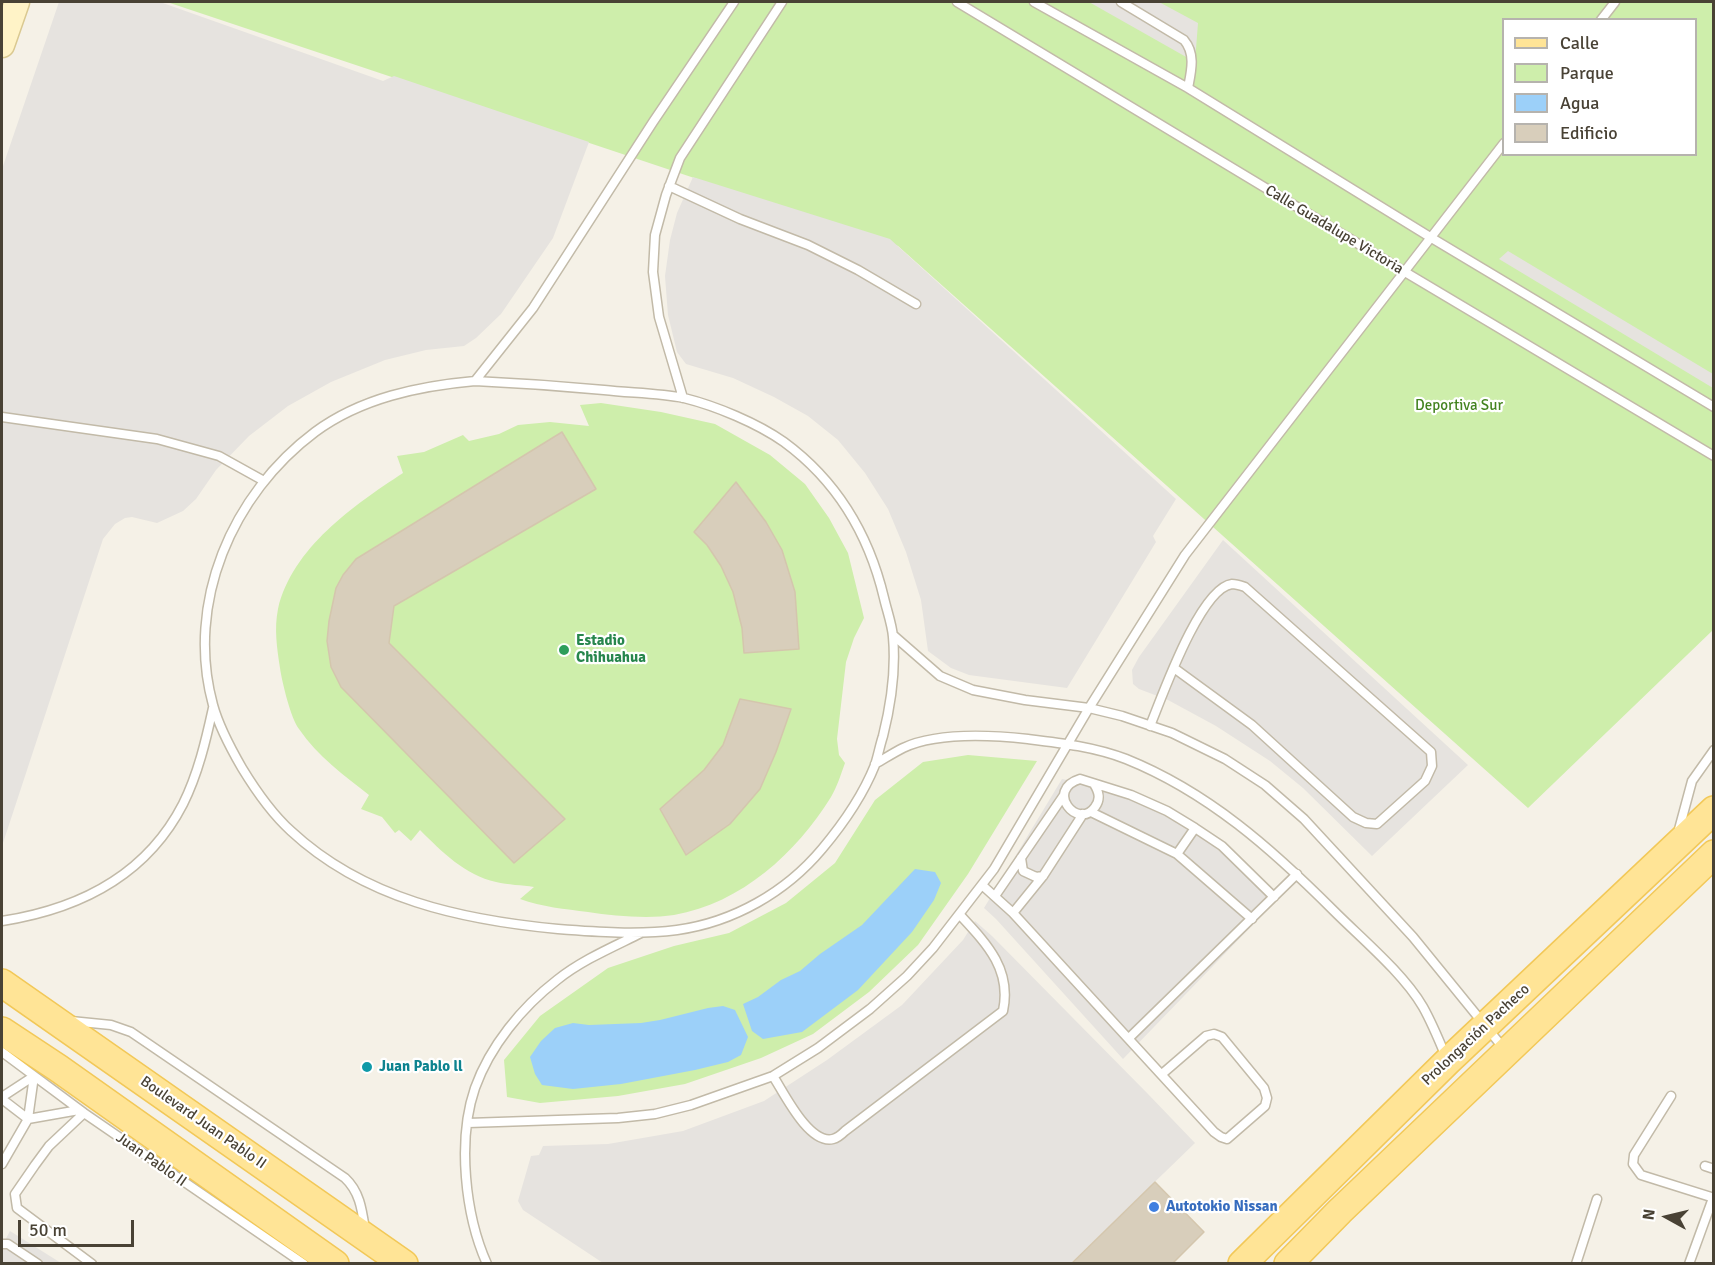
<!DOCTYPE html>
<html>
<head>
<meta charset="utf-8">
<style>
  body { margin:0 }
  #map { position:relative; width:1715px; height:1265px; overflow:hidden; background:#f5f1e7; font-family:Signika,sans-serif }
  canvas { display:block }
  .frame { position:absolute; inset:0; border:3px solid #494235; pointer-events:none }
  .legend { position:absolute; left:1502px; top:18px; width:195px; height:138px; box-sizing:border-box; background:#fff; border:2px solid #b6b3ae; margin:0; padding:8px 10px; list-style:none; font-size:18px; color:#494235 }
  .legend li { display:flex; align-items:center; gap:12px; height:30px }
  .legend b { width:30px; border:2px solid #b6b3ae }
  .north { position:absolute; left:1637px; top:1187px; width:60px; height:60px; -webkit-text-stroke:4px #fff; paint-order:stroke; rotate:278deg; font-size:16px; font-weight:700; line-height:24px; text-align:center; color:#494235 }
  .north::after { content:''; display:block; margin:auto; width:21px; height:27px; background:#494235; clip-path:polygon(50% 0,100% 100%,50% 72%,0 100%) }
  .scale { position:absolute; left:18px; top:1220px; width:116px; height:27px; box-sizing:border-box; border:3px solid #494235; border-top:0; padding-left:8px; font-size:18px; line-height:21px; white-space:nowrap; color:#494235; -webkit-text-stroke:4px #fff; paint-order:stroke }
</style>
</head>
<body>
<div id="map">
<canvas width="1715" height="1265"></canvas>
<div class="frame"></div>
<ul class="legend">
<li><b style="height:8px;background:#ffe496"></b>Calle</li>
<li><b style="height:16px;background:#ceeeab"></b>Parque</li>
<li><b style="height:16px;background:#9cd0f9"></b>Agua</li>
<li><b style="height:16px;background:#d8cebb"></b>Edificio</li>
</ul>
<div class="north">N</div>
<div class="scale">50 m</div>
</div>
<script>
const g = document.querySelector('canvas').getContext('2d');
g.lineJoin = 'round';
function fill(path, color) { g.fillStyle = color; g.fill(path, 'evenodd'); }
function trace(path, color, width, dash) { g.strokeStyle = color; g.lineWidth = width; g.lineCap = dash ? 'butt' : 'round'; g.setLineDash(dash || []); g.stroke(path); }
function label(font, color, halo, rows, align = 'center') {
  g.font = font + ' Signika,sans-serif'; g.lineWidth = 4.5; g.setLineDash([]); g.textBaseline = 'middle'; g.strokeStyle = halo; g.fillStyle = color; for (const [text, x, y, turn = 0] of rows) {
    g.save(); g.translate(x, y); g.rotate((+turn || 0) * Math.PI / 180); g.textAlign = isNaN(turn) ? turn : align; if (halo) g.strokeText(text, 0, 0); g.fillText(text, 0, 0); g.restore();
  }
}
fill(new Path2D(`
  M 167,2 L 1713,2 L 1713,630 L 1528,808 L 898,246 ZM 1504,20 L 1696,20 L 1696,154 L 1504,154 Z
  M 601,403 L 661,412 L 715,424 L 770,455 L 805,484 L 829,518 L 848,553 L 864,618 L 854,638 L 846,662 L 837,739 L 839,755 L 845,763 C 841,774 837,787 831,797 C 796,853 742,903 674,915 C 648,919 614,916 588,912 C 565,909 542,907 520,899 L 534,887 C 522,885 508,885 496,882 C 465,875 442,852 420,830 L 411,841 L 399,830 L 395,833 L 382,817 L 361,809 L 369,795 C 345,776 317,756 299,729 C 291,719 282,682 280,668 C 277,648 274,629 278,609 C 292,548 354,505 403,473 L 397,456 L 424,452 L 463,435 L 469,441 L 499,434 L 518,425 L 550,422 L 589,426 L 580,405 Z
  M 968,755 L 1037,761 L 968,874 L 918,945 L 869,992 L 813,1034 L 761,1058 L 685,1084 L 618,1096 L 540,1103 L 507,1097 L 504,1060 L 540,1016 L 608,968 L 674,946 L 729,933 L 786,903 L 835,863 L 875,800 L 923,762 Z`), '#ceeeab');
fill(new Path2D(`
  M 59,2 L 160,2 L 383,81 L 394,76 L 589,142 L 553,238 L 501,314 L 476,338 L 464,346 L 426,350 L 385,360 L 331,382 L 288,406 L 249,436 L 216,470 L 196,499 L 183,511 L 157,523 L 132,517 L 125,518 L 115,524 L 103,539 L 2,846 L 2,169 Z
  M 1089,2 L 1159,2 L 1198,23 L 1195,62 Z
  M 693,177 L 890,239 L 1176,499 L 1153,536 L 1156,542 L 1067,688 L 969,675 L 951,668 L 928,651 L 921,600 L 906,552 L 888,509 L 865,473 L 838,440 L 808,416 L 774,397 L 733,378 L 686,364 L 677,352 L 668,315 L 665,276 L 670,240 L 677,213 Z
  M 1508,251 L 1713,374 L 1713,388 L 1499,259 Z
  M 1223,540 L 1468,765 L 1372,856 L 1303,788 L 1270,761 L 1216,726 L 1168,700 L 1139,689 L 1133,684 L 1132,670 L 1139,657 Z
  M 1062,779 L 1092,785 L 1146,805 L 1188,829 L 1216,848 L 1245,873 L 1273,904 L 1123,1059 L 996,919 L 984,908 Z
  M 975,921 L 992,936 L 1148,1094 L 1195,1143 L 1071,1263 L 603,1263 L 523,1210 L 518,1201 L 531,1156 L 539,1155 L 543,1146 L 608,1144 L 683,1131 L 764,1101 L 827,1060 L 902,1005 L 963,940 Z
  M 10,1231 L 61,1263 L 2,1264 L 2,1246 Z`), '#e6e3df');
fill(new Path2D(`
  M 915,869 L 935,872 L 941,883 L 934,900 L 912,932 L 858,990 L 802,1032 L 763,1039 L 752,1031 L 743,1004 L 758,997 L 781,980 L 800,971 L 820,954 L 862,925 Z
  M 723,1006 L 735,1010 L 748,1037 L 741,1055 L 728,1062 L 695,1070 L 621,1084 L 573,1089 L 542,1085 L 535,1074 L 530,1057 L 541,1041 L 555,1028 L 573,1023 L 589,1025 L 641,1023 L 660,1020 L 708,1008 Z`), '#9cd0f9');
const building = new Path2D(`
  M 562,432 L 596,489 L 394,606 L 389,643 L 565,819 L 514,863 L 341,687 L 331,667 L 327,641 L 329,621 L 336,588 L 343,575 L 356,559 Z
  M 736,482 L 766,522 L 782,550 L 795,592 L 799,649 L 744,653 L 742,628 L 733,592 L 721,566 L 707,545 L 694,532 Z
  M 740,699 L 791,709 L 776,752 L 760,789 L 730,824 L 686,855 L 660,809 L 704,770 L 723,745 Z
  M 1155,1182 L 1204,1232 L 1172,1264 L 1071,1264 Z`);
fill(building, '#d8cebb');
trace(building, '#d4c6ad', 1.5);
const service = new Path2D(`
  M 957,2 L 1405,272 L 1714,456
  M 1034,2 L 1188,88 L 1430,237 L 1714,407
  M 1121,2 L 1184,40 C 1196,54 1191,72 1188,88
  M 1601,20 L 1615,2
  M 669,186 L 740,219 L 808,245 L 858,270 L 916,304
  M 475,381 C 518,383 561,386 604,390 C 630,393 658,393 684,398 C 716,406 757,423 784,442 C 837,481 869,535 884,598 C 887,611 892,624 893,637 C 896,670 891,704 883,736 C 880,745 878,756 875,765 C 863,795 843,824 822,849 C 786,892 734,922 677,930 C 638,935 597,932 558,929 C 462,920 364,899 291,831 C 271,813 256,791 242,768 C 231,749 219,727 213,705 C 185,603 232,494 315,432 C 361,398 419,386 475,381 Z
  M 475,381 L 533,308 L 653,122 L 734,2
  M 683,398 L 659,317 L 653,272 L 655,235 L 666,195 L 680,158 L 782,2
  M 2,417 L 157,439 L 219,456 L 264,481
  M 893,635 L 940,676 L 973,690 L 1025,700 L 1089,708 L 1122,716 L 1172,733 L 1225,759 L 1265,785 L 1304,819 L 1413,937 L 1505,1050
  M 1150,726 C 1162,697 1200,588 1232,584 C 1235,584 1242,586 1245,587 L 1431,752 L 1432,766 L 1425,781 L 1377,824 L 1366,823 L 1353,817 L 1252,725 L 1174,668
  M 875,764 C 884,759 893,753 903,748 C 937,732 991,735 1028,739 C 1061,743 1095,747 1126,759 C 1208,792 1272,849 1334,911 C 1362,939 1403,973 1423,1007 C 1432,1023 1439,1040 1446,1057
  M 1094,784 C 1099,792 1101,799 1095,807 C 1078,831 1044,790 1080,779 L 1131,795 L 1167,811 L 1195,828 L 1222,846 L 1274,897
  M 1091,812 L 1177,854 L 1252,919
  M 1678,833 L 1692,781 L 1714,750
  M 1177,854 L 1195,828
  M 1021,858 L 1023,871 L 1036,877 L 1043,876
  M 982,885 L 1013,913 L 1214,1132 L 1221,1137 L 1227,1139 L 1265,1106 L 1267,1098 L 1264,1088 L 1222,1037 L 1214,1034 L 1206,1036 L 1162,1074
  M 995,896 L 1064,795
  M 1013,913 L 1043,876 L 1083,814
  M 2,921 C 79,909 146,876 183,804 C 198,774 206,740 213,708
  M 71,1021 L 111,1025 L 131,1032 L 345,1178 C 360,1192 362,1210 365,1230
  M 1129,1038 L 1297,874
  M 2,1052 L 84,1113 L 304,1264
  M 773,1076 C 784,1093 809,1145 833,1139 C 837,1138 842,1134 845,1131 L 1003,1011 C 1012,969 986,943 960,915
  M 1671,1096 L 1634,1155 L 1633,1164 L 1641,1175 L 1714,1198
  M 2,1097 L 34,1076
  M 2,1099 L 28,1119 L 34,1076
  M 84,1113 L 49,1146 L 35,1165 L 15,1194 L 17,1208 L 92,1264
  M 468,1123 L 618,1118 L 655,1114 L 691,1105 L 773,1076 L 818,1048 L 870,1009 L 907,976 L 933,948 L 994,869 L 1089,708 L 1185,555 L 1504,143
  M 2,1164 L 28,1119 L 79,1110
  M 1705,1166 L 1714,1169
  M 2,1244 L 8,1244 L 38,1264
  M 487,1264 C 465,1215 457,1140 475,1088 C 490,1046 522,1007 557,980 C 582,960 613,947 641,933
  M 1576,1264 L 1597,1199
  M 1689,1264 L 1713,1198`);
const secondary = new Path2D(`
  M 2,45 L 17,2`);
const primary = new Path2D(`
  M 2,983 L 404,1264
  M 2,1031 L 58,1068 L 335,1264
  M 1242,1264 L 1448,1061 L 1714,810
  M 1288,1264 L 1340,1211 L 1714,854`);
trace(service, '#c2baa8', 11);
trace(secondary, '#dac991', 27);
trace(primary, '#f2c858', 30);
trace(service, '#fff', 8);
trace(secondary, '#fff3c7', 24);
trace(primary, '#ffe496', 27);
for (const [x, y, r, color] of [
  [564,650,6,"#2e9e5b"],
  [367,1067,6,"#0f9aa8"],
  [1154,1207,6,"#3f7fe0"]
]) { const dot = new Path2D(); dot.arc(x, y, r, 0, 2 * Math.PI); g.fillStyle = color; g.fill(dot); trace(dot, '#fff', 2); }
label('15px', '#494235', '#fff', [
  ["Calle Guadalupe Victoria",1334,230,31],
  ["Prolongación Pacheco",1476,1035,-43],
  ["Boulevard Juan Pablo II",203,1123,35],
  ["Juan Pablo II",151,1160,35]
]);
label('15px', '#438320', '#fff', [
  ["Deportiva Sur",1459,406]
]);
label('bold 15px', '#27864d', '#fff', [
  ["Estadio",576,641],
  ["Chihuahua",576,658]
], 'left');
label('bold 15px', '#0d838f', '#fff', [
  ["Juan Pablo ll",379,1067]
], 'left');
label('bold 15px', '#366cbe', '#fff', [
  ["Autotokio Nissan",1166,1207]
], 'left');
</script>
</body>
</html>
